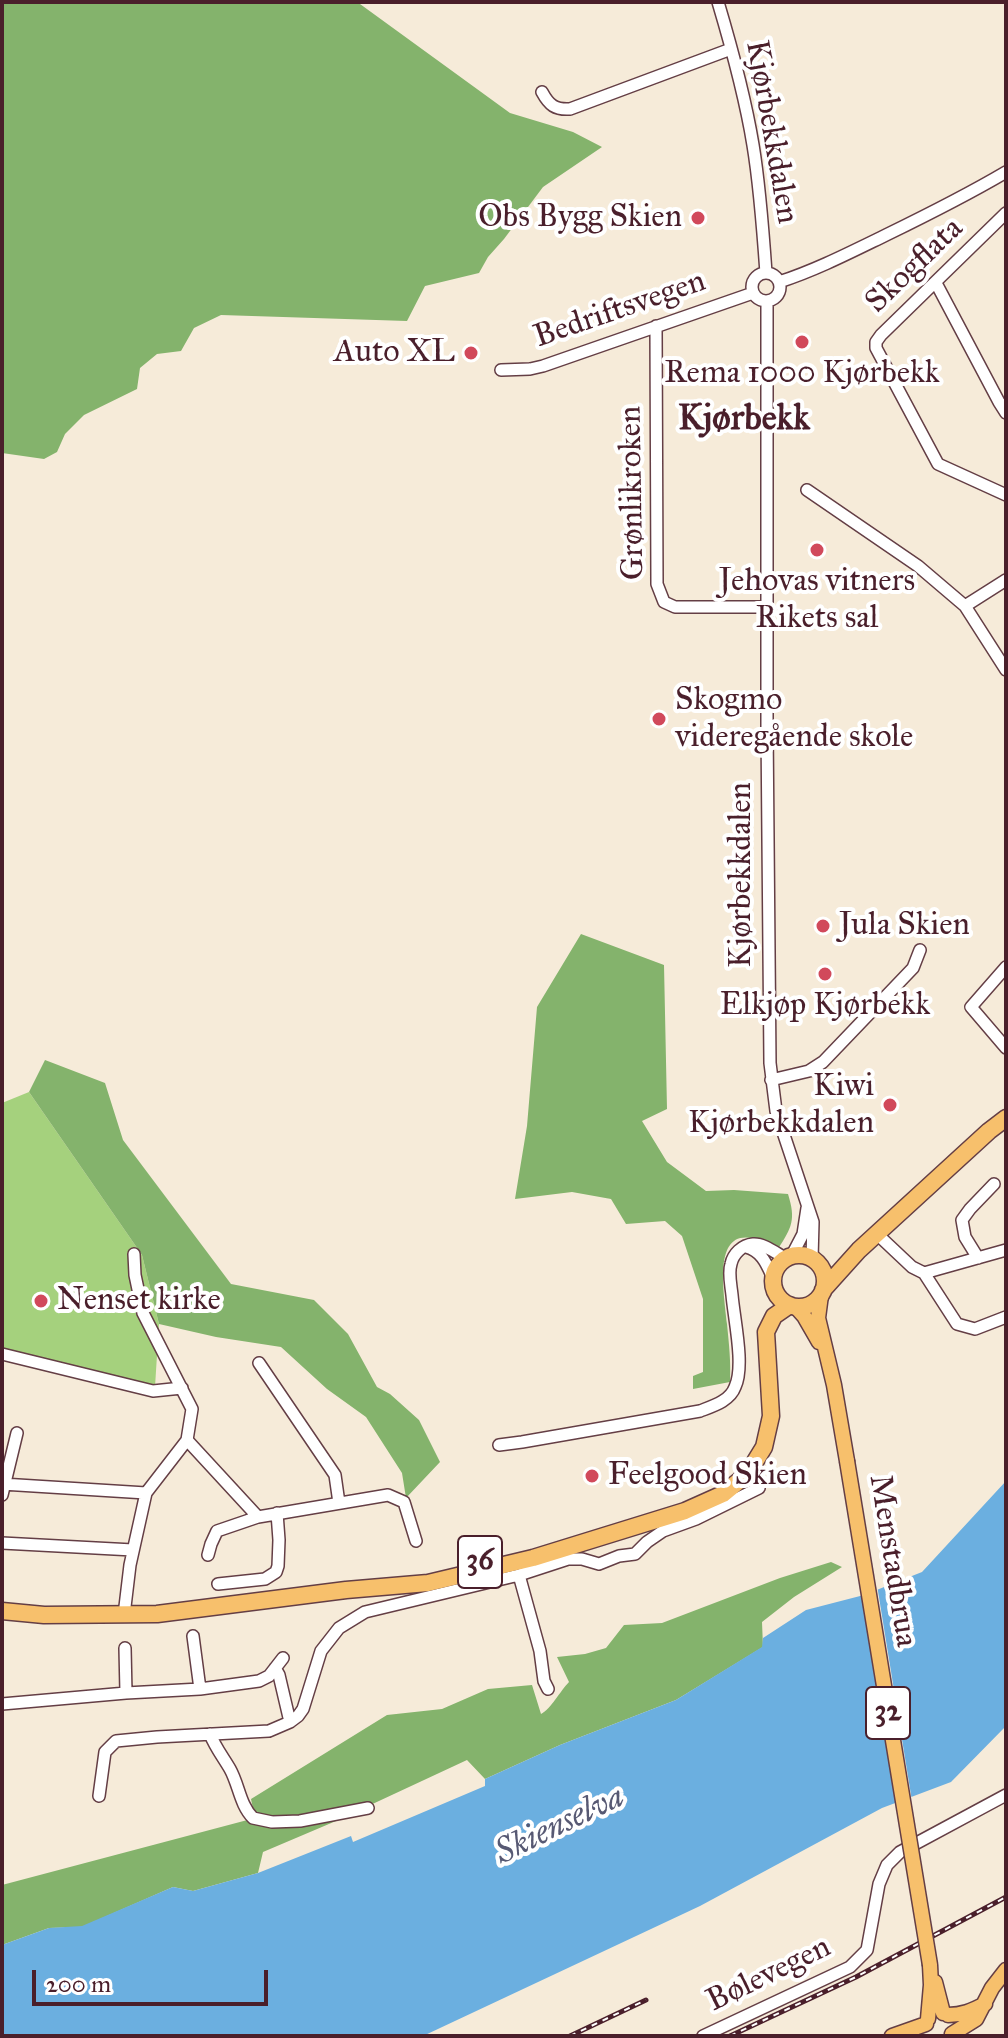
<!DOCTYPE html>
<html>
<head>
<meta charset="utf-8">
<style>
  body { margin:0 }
  #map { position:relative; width:1008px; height:2038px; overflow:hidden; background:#f6ebd9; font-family:"IM FELL Great Primer",serif }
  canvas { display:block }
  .frame { position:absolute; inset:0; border:4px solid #4a1f2b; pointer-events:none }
  .scale { position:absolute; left:32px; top:1970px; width:236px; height:36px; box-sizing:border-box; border:4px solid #4a1f2b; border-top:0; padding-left:10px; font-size:24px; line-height:28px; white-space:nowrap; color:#4a1f2b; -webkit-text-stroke:6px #fff; paint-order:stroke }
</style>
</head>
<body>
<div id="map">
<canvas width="1008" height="2038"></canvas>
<div class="frame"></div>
<div class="scale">200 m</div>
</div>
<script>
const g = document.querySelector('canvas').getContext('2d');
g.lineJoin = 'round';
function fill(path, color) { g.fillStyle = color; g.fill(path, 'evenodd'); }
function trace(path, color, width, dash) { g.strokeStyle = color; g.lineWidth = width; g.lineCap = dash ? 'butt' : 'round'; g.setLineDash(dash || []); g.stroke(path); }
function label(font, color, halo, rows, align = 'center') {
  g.font = font + ' "IM FELL Great Primer",serif'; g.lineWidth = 8; g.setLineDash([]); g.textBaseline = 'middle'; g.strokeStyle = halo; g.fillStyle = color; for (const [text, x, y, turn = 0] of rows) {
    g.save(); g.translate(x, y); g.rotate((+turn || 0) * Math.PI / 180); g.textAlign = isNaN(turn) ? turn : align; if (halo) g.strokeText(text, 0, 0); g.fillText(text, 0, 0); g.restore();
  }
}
fill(new Path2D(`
  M 29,1092 L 142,1255 L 159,1324 L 155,1387 L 2,1348 L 2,1103 Z`), '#a5d17d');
fill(new Path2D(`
  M 2,2 L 330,2 L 360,4 L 510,113 L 573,132 L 602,147 L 543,187 L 504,239 L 488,257 L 479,273 L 425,286 L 407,321 L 221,315 L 194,328 L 181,351 L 157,354 L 140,368 L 137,389 L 84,415 L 65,434 L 57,452 L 44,459 L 2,453 Z
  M 581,934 L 664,965 L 667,1109 L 642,1121 L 667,1162 L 706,1191 L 734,1190 L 788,1194 C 796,1220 792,1227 778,1249 C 709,1209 723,1283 727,1324 C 729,1344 731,1362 730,1382 L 693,1389 L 693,1376 L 703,1372 L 703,1299 L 682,1236 L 665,1221 L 626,1224 L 611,1199 L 572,1192 L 515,1199 L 527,1126 L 537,1007 Z
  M 45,1060 L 105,1083 L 123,1140 L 231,1284 L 314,1300 L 348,1334 L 377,1387 L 390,1394 L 419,1420 L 440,1462 L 406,1498 L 402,1473 L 366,1417 L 327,1389 L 281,1347 L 216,1337 L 159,1324 L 142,1255 L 29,1092 Z
  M 831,1562 L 842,1567 L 794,1597 L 762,1622 L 763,1647 L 676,1700 L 560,1745 L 485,1779 L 467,1760 L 336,1821 L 263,1852 L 258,1873 L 193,1891 L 173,1887 L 82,1927 L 49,1928 L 2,1945 L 2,1885 L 255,1818 L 251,1799 L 387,1715 L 442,1709 L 488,1689 L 532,1685 L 541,1714 C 550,1710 561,1690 569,1682 L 557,1657 L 585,1654 L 606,1648 L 624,1625 L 662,1623 L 780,1578 Z`), '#84b36c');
fill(new Path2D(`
  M 1006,1481 L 1006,1726 L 951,1782 L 882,1808 L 700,1906 L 423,2036 L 2,2036 L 2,1945 L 49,1928 L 82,1926 L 173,1887 L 193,1891 L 258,1873 L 351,1836 L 353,1842 L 485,1786 L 485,1779 L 560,1745 L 676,1700 L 762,1647 L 763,1638 L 806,1610 L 864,1595 L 922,1572 Z`), '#6bafe0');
fill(new Path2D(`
  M 877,1585 L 912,1801 L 899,1806 L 863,1591 Z`), '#f6ebd9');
const minor = new Path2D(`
  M 718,2 C 732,49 745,96 753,145 C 760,187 763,230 766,273
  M 542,92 C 549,105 555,110 570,109 L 731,49
  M 1006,213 L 881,335 L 876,342 L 876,348 L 938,464 L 1006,495
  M752 287a14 14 0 1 1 28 0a14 14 0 1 1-28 0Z
  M 779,282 C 816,270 851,252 886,235 C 927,215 967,195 1006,172
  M 936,283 L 999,402 L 1006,413
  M 767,301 L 767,727 L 770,1063 L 776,1111 L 813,1222 L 812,1259
  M 656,326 L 657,584 L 664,602 L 675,607 L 767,607
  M 501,370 L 530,369 L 543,366 L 753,293
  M 807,490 L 918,566 L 965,606 L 1006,670
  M 965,606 L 1006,580
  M 1006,967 L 971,1007 L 1006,1048
  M 771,1080 L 809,1071 L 823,1062 L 913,968 L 920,950
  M 877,1234 L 912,1267 L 924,1273 L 1006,1250
  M 746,1247 C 762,1251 767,1265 773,1278
  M 791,1257 L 803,1234 L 807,1208
  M 978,1258 L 965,1237 L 962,1220 L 970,1209 L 994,1184
  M 924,1273 L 957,1324 L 975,1329 L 1006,1317
  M 2,1354 L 153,1391 L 182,1388
  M 259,1363 L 335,1475 L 339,1503
  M 187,1440 L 258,1517 L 388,1495 L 404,1502 L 416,1541
  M 499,1445 L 522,1442 L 700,1411 C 713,1406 730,1401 735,1387 C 745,1366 734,1319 732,1295 C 731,1285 728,1273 731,1264 C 733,1254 742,1245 753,1244 C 764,1243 777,1254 787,1259
  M 2,1484 L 146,1493
  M 2,1495 L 17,1433
  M 2,1543 L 133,1550
  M 208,1555 L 211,1544 L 217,1531 L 258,1517
  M 519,1575 L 540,1651 L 544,1681 L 548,1689
  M 218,1584 L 265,1579 L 276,1572 L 278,1566 L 279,1540 L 277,1513
  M 124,1615 L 130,1565 L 146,1493 L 187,1440 L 192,1409 L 143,1313 L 135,1275 L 134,1254
  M 193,1636 L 200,1689
  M 275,1668 L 279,1675 L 290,1722
  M 126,1693 L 200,1689 L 259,1681 L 269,1676 L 283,1658
  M 2,1704 L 126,1693 L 125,1648
  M 210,1734 C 215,1747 223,1757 230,1769 C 239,1785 240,1805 253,1818 L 272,1822 L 300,1821 L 368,1808
  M 99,1796 L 105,1752 L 116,1741 L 157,1737 L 269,1731 L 290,1722 L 298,1716 L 303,1709 L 321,1651 L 339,1628 L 365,1612 L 519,1575 L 568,1559 L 582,1559 L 599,1564 L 619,1556 L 635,1554 L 647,1542 L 663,1531 L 696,1519 L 759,1488
  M 703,2036 L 850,1967 L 867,1950 L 879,1884 L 887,1865 L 900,1852 L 1006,1795`);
const major = new Path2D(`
  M 821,1295 L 818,1318 L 834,1385 L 847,1461
  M 796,1307 L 804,1316 L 819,1342
  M 935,1982 L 943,2013
  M 948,2015 C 962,2015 972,2011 985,2004
  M 928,2019 L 931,1985 L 930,1965
  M 952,2034 L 976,2019 L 992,1988 L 1006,1970
  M 892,2036 L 926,2024`);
const highway = new Path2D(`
  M773 1281a26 26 0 1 1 52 0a26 26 0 1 1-52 0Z
  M 823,1290 L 859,1250 L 989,1131 L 1006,1118
  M 2,1611 L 44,1615 L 157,1614 L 346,1590 L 428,1583 L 533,1558 L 685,1511 L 723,1494 L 740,1480 L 753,1465 L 764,1447 L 771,1416 L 766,1332 L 774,1316 L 790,1305`);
trace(minor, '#643e45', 14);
trace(major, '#643e45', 17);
trace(highway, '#643e45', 19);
trace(minor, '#fff', 11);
trace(major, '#f7c06c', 14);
trace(highway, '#f7c06c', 16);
const rail = new Path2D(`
  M 570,2036 L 646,2000
  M 730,2036 L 856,1977 L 1006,1897`);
trace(rail, '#4a1f2b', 5);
trace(rail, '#fff', 2, [6]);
const majorBridge = new Path2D(`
  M 847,1461 L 930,1965`);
trace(majorBridge, '#643e45', 17, []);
trace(majorBridge, '#f7c06c', 14);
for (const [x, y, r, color] of [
  [698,218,8,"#d1495b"],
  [802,342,8,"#d1495b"],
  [471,353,8,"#d1495b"],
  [817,550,8,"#d1495b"],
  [659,719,8,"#d1495b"],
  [823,926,8,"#d1495b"],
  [825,974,8,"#d1495b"],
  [890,1105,8,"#d1495b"],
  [41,1301,8,"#d1495b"],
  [592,1476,8,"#d1495b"]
]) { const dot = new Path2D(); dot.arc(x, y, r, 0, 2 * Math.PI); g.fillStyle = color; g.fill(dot); trace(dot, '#fff', 3); }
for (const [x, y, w] of [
  [480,1562,44],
  [888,1713,44]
]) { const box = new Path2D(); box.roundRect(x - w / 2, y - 26, w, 52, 6); g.fillStyle = '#fff'; g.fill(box); trace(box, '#4a1f2b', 2); }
label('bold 30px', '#4a1f2b', null, [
  ["36",480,1562],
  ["32",888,1713]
]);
label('32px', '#4a1f2b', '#fff', [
  ["Kjørbekkdalen",771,132,80],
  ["Skogflata",915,266,-44],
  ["Bedriftsvegen",620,310,-19],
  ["Grønlikroken",633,493,-91],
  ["Kjørbekkdalen",742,875,-90],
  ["Menstadbrua",892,1561,81],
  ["Bølevegen",769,1975,-26]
]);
label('32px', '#4a1f2b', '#fff', [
  ["Obs Bygg Skien",682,218,"right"],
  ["Auto XL",455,353,"right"],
  ["Rema 1000 Kjørbekk",802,374,"center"],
  ["Jehovas vitners",817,582,"center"],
  ["Rikets sal",817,619,"center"],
  ["Skogmo",675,701],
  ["videregående skole",675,738],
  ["Jula Skien",839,926],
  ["Elkjøp Kjørbekk",825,1006,"center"],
  ["Kiwi",874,1087,"right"],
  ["Kjørbekkdalen",874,1124,"right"],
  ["Nenset kirke",57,1301],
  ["Feelgood Skien",608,1476]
], 'left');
label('italic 34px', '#575973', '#fff', [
  ["Skienselva",560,1826,-26]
]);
label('bold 36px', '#4a1f2b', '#fff', [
  ["Kjørbekk",744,420]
]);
</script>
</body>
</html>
